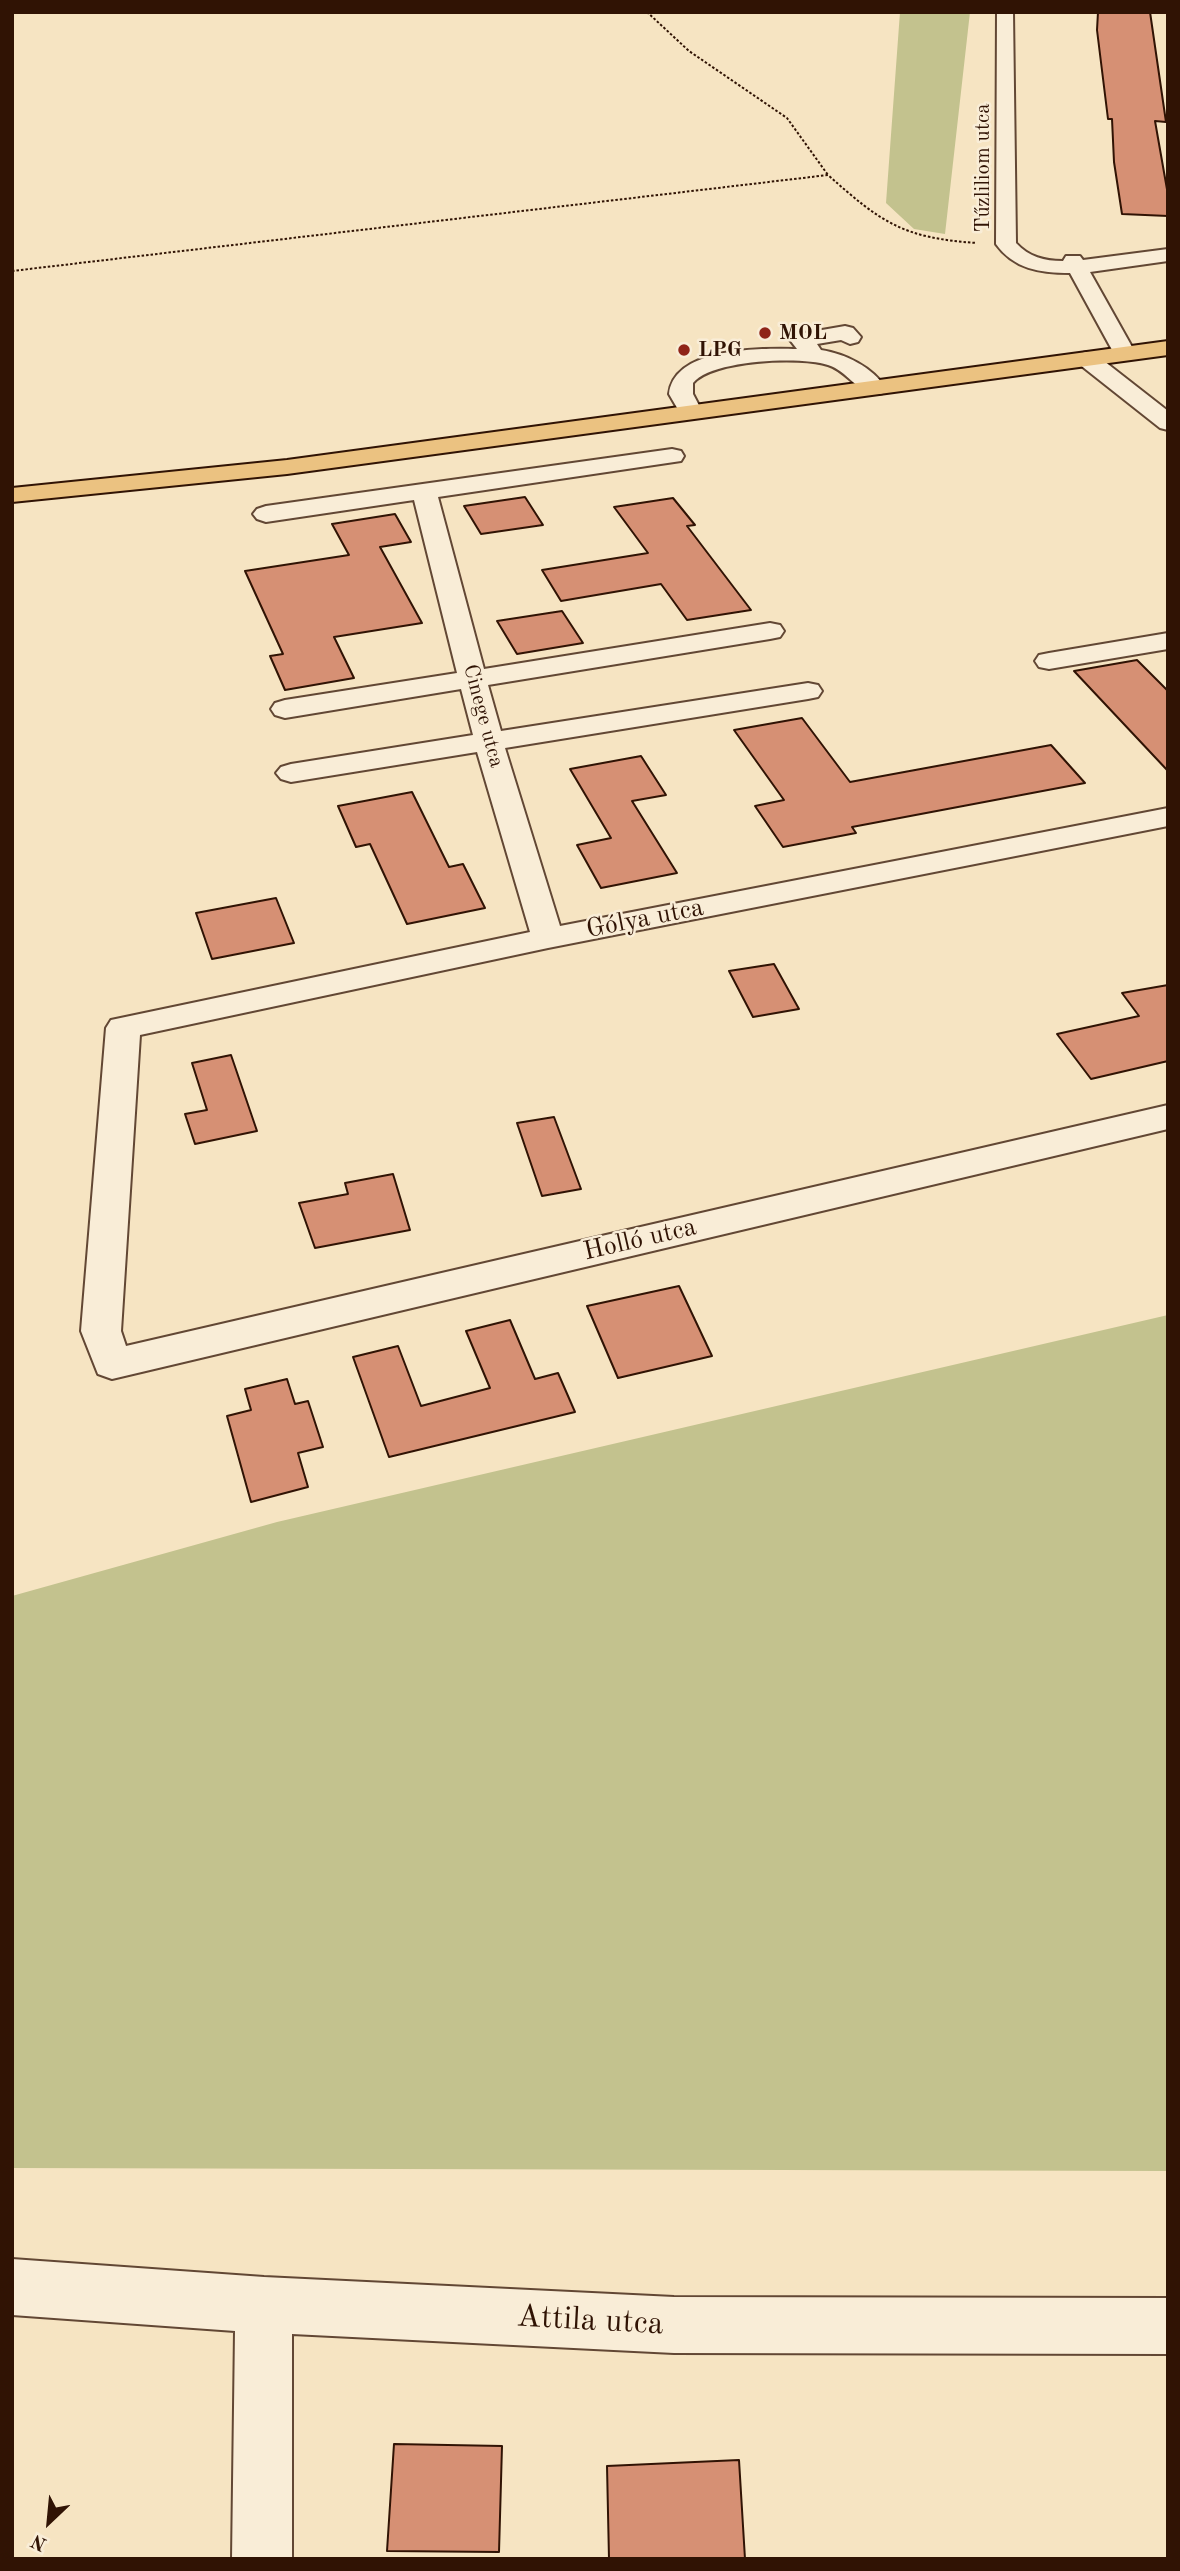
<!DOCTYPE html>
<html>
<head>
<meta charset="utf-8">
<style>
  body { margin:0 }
  #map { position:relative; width:1180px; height:2571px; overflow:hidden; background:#f6e4c2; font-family:"Old Standard TT",serif }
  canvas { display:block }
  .frame { position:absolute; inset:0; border:14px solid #301304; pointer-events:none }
  .north { position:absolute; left:14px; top:2487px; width:70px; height:70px; -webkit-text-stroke:5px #f9edd7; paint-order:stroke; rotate:206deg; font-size:19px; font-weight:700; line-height:28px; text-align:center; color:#301304 }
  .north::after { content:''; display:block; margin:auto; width:24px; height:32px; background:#301304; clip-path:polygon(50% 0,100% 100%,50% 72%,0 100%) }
</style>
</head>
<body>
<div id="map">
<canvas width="1180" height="2571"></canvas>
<div class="frame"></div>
<div class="north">N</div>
</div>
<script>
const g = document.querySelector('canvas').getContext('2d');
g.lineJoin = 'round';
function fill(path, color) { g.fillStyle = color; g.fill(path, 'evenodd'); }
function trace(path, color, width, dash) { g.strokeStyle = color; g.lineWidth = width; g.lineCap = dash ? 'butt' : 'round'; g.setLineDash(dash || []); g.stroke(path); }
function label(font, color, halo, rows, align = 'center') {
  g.font = font + ' "Old Standard TT",serif'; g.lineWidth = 5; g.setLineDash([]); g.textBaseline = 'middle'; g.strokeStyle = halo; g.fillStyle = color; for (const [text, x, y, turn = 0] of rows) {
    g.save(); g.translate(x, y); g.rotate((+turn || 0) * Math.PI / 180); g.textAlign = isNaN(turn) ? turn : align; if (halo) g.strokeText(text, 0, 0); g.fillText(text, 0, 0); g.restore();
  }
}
fill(new Path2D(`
  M 900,12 L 970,12 L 945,234 L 914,229 L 886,203 Z
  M 1168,1315 L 1168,2171 L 12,2168 L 12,1596 L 277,1522 Z`), '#c3c28e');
const building = new Path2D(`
  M 1098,12 L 1150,12 L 1166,122 L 1155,121 L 1168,195 L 1168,216 L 1122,214 L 1114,162 L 1112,119 L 1108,119 L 1097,30 Z
  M 525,497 L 543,525 L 481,534 L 464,506 Z
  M 673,498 L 695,525 L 687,526 L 751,610 L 687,620 L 661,584 L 561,601 L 542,570 L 648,553 L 614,507 Z
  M 395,514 L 411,542 L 380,547 L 422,623 L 334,637 L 354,678 L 285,690 L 270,656 L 283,654 L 245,571 L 349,555 L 332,524 Z
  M 562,611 L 583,643 L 517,654 L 497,621 Z
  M 1137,660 L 1168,691 L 1168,771 L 1074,671 Z
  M 802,718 L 850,782 L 1051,745 L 1085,783 L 852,827 L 856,833 L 783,847 L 755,806 L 784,800 L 734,730 Z
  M 641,756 L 666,795 L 632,801 L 677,873 L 601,888 L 577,845 L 611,838 L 570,769 Z
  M 412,792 L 449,867 L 463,864 L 485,908 L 407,924 L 370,844 L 356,847 L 338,806 Z
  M 276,898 L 294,943 L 212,959 L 196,913 Z
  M 774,964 L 799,1009 L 753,1017 L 729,971 Z
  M 1168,985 L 1168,1061 L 1091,1079 L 1057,1034 L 1139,1016 L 1122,993 Z
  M 231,1055 L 257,1131 L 195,1144 L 185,1114 L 207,1110 L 192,1063 Z
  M 554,1117 L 581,1189 L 542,1196 L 517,1123 Z
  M 393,1174 L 410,1230 L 315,1248 L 299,1203 L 348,1194 L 345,1183 Z
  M 679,1286 L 712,1356 L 618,1378 L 587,1306 Z
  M 510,1320 L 535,1379 L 558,1373 L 575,1412 L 389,1457 L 353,1357 L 398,1346 L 421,1406 L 490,1388 L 466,1331 Z
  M 287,1379 L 295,1404 L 308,1401 L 323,1447 L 298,1453 L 308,1487 L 251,1502 L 227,1416 L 251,1410 L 245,1389 Z
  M 394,2444 L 502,2446 L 499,2552 L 387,2551 Z
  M 739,2460 L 745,2559 L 609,2559 L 607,2466 Z`);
fill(building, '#d69074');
trace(building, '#301304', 2);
const minor = new Path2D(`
  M 997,12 L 1013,12 L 1016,243 C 1029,257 1044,261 1063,261 L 1066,256 L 1080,256 L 1083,260 L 1168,249 L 1168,261 L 1090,272 L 1136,354 L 1133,359 L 1117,359 L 1070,273 C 1040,273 1014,269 996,244 Z
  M 845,326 L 853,328 L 861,337 L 858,342 L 850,344 L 841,340 L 817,344 L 821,350 C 846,354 872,367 886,388 L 883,393 C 860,399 849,371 828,365 C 801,356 711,360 693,383 L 693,394 L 703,413 L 699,418 L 683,418 L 669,394 C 674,347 760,348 797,349 L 790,340 L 793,335 Z
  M 1087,352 L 1095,354 L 1168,411 L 1168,430 L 1160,428 L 1079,364 L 1076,359 L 1079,354 Z
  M 672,449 L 681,451 L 684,456 L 681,461 L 438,497 L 484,669 L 770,623 L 780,625 L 784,631 L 780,637 L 770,639 L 488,685 L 501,731 L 808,683 L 818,685 L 822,691 L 818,697 L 808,699 L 505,748 L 560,926 L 1168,808 L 1168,826 L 548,948 L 140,1035 L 121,1331 L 126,1346 L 1168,1105 L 1168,1129 L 112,1379 L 98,1374 L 81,1331 L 106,1028 L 111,1020 L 530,932 L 477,752 L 291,782 L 281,779 L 276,773 L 281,767 L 291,764 L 473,735 L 461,689 L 285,718 L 275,715 L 271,709 L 275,703 L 285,700 L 457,673 L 414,500 L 266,522 L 257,519 L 253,514 L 257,509 L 266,506 Z
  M 1168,633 L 1168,649 L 1049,669 L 1039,667 L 1035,661 L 1039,655 L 1049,653 Z
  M 12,2259 L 264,2277 L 674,2297 L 1168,2298 L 1168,2354 L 674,2353 L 292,2334 L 292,2559 L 232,2559 L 235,2331 L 12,2315 Z`);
const major = new Path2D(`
  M 1168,341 L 1168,355 L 287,474 L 12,502 L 12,488 L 287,460 Z`);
trace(minor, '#624734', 4);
trace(major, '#301304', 4);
trace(new Path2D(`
  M 647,12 L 689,51 L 787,118 L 828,175
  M 12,271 L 828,175 C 882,223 903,238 977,243`), '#301304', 2, [2.5, 2]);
fill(minor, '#f9edd7');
fill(major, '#ebc281');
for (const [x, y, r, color] of [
  [765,333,7,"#8f2418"],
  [684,350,7,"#8f2418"]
]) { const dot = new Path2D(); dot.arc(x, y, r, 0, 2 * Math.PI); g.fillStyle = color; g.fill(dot); trace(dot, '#f9edd7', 2.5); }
label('21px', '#301304', '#f9edd7', [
  ["Tűzliliom utca",983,168,-90],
  ["Cinege utca",483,716,75]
]);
label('bold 21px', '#301304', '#f9edd7', [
  ["MOL",779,333],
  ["LPG",698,350]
], 'left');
label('26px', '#301304', '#f9edd7', [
  ["Gólya utca",645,919,-11],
  ["Holló utca",640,1240,-13]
]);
label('32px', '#301304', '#f9edd7', [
  ["Attila utca",590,2321,3]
]);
</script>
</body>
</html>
